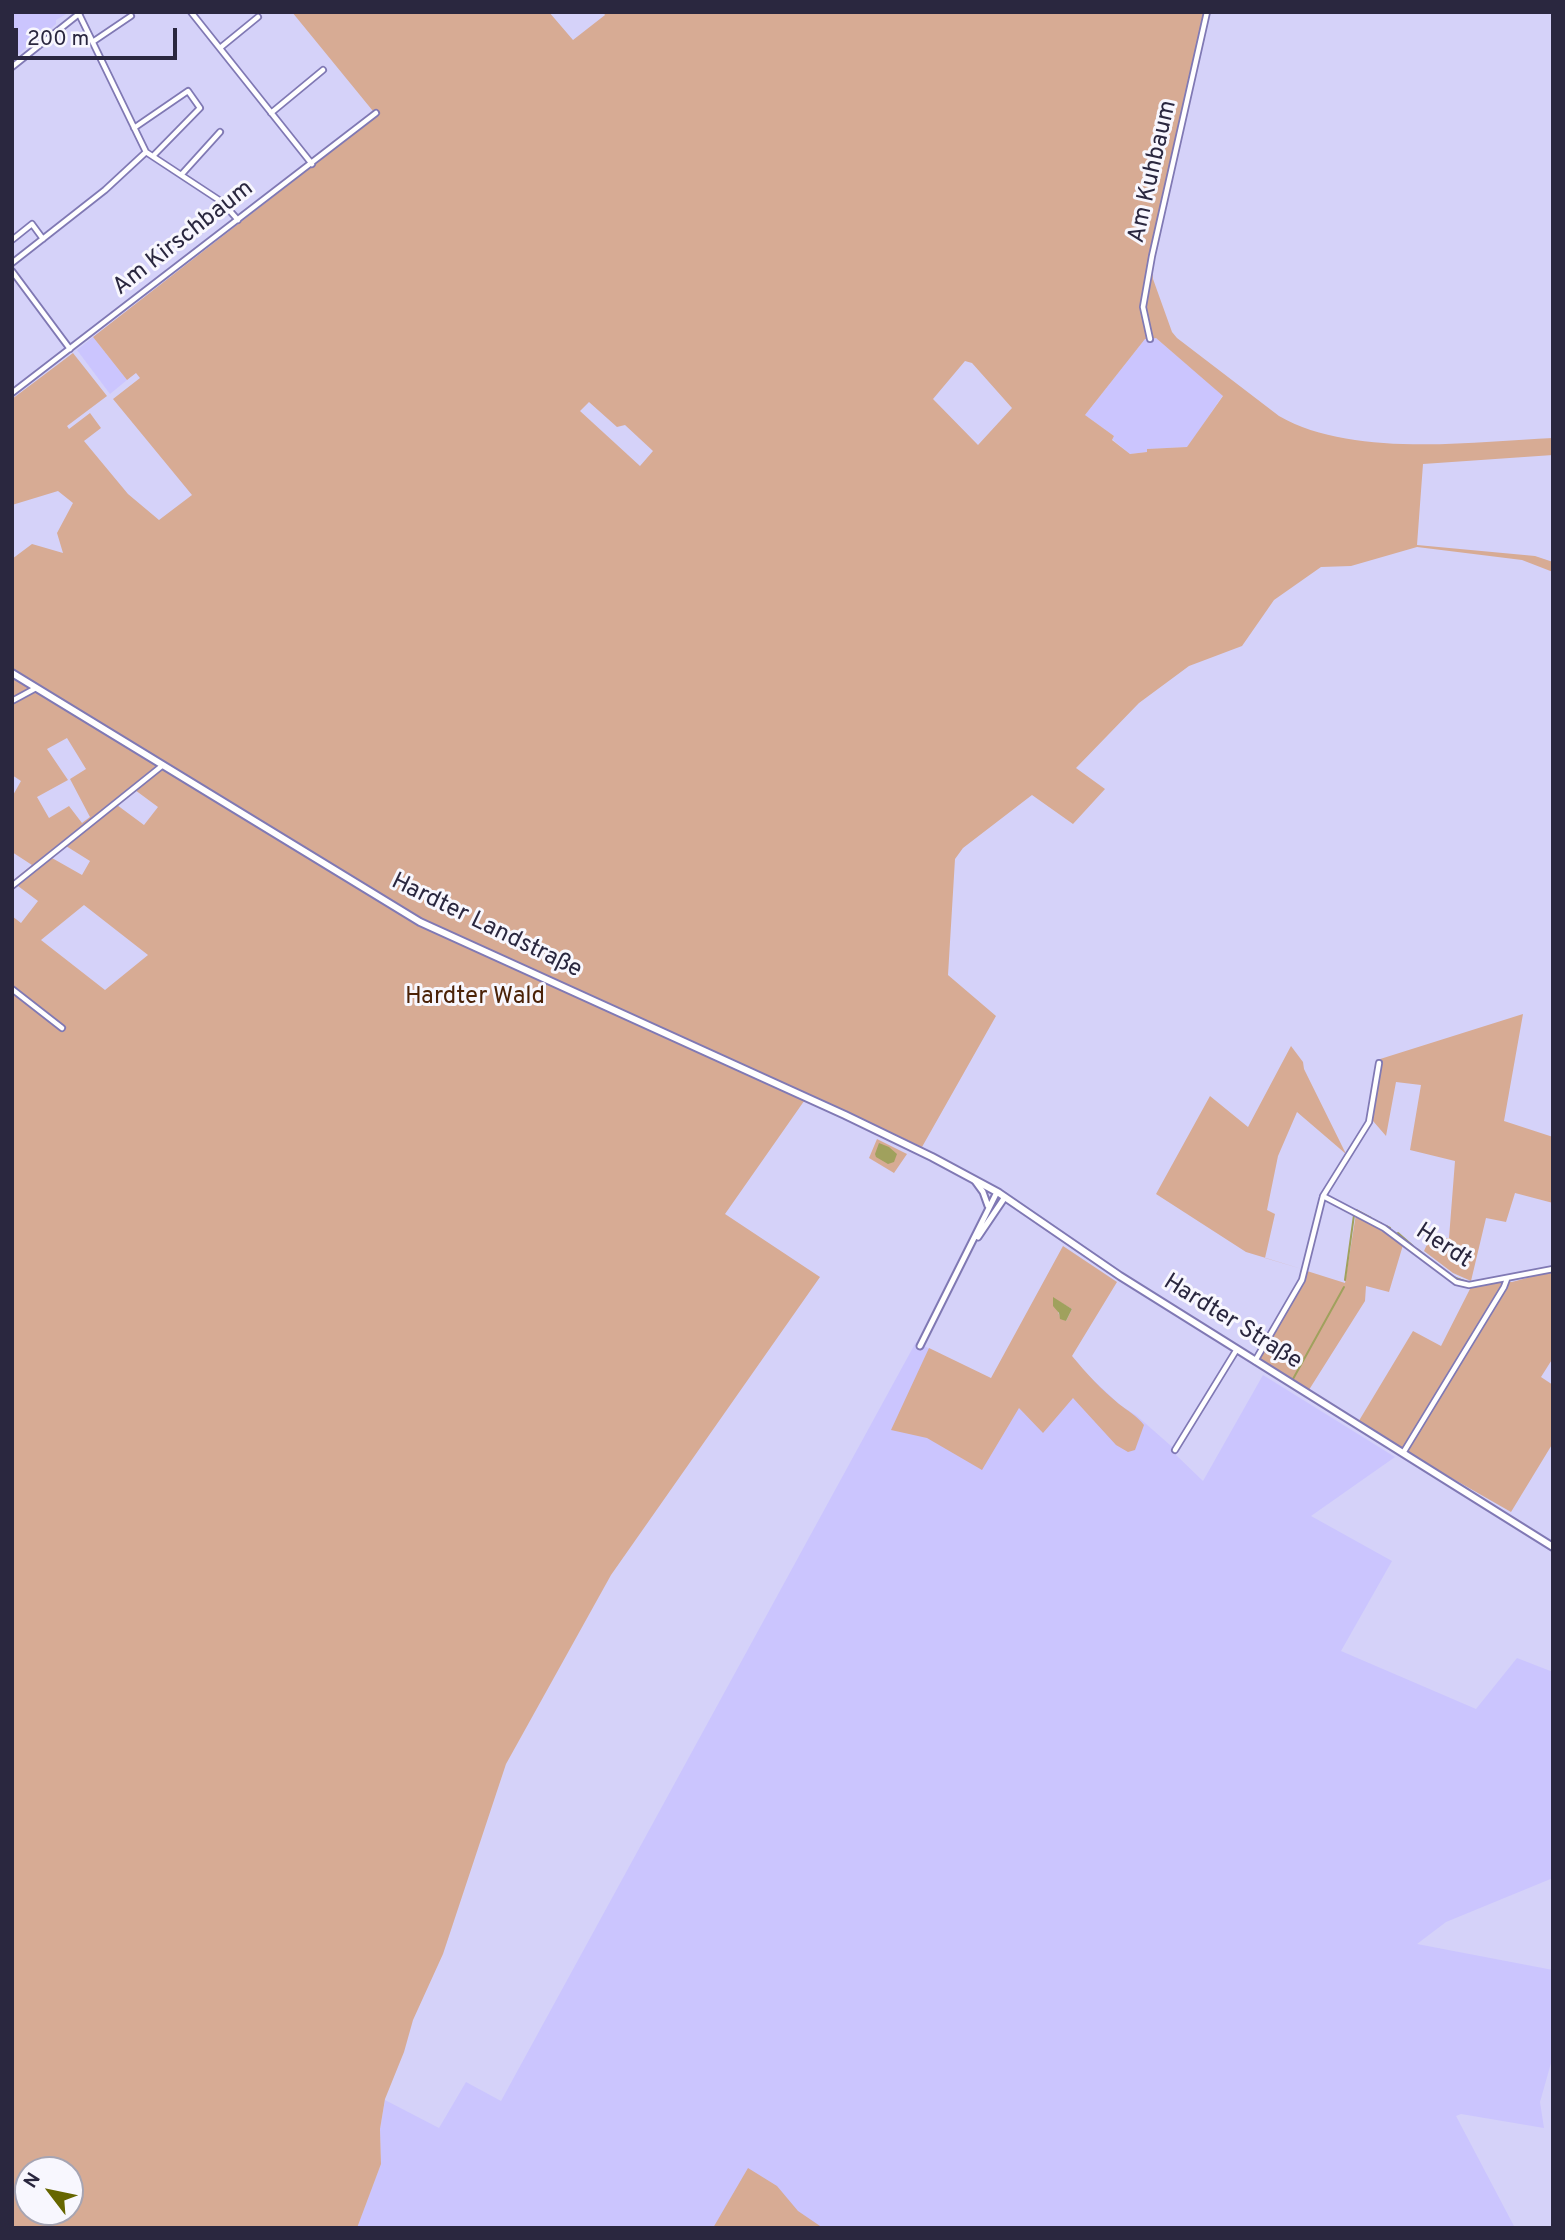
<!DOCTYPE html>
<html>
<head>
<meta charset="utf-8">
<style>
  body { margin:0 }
  #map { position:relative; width:1565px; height:2240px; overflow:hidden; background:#d5d2f9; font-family:Overpass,sans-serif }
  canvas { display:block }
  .frame { position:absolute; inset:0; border:14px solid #2a273f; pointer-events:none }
  .north { position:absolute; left:14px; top:2156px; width:70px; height:70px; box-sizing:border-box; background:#f8f7fe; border:2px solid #a6a4b2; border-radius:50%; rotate:302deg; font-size:19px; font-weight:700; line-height:28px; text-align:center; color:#2a273f }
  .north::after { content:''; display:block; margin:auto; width:24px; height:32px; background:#660; clip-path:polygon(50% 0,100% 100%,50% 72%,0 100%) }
  .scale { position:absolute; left:14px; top:28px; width:163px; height:32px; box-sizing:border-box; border:4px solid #2a273f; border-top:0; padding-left:9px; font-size:21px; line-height:24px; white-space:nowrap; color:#2a273f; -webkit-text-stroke:5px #f8f7fe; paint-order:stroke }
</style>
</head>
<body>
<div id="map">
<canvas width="1565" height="2240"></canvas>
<div class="frame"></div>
<div class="north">N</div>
<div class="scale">200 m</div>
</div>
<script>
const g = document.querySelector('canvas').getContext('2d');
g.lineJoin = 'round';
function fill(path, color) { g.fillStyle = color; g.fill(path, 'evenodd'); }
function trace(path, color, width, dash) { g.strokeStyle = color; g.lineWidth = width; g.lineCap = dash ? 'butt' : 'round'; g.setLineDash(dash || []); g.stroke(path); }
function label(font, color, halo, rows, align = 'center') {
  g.font = font + ' Overpass,sans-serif'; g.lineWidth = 6; g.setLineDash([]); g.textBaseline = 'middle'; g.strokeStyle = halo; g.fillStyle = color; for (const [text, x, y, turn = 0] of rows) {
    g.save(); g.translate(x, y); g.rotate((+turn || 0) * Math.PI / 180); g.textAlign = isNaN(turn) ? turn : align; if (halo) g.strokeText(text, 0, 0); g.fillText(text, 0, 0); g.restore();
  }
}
fill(new Path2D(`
  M 12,12 L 70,12 L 56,20 L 56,24 L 12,59 Z
  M 93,337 L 127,380 L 110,394 L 77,350 Z
  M 1156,338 L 1223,395 L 1188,447 L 1148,449 L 1147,452 L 1130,454 L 1112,439 L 1114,436 L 1085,415 L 1145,339 Z
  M 916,1342 L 1028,1397 L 1072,1356 L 1087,1374 L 1120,1405 L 1137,1416 L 1178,1452 L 1176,1455 L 1203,1481 L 1263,1375 L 1395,1457 L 1311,1516 L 1392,1561 L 1341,1651 L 1476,1709 L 1517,1658 L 1553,1672 L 1553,1878 L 1446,1922 L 1417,1944 L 1553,1970 L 1553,2056 L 1540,2102 L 1544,2128 L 1461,2114 L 1456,2116 L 1515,2228 L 357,2228 L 381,2164 L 380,2129 L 385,2100 L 439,2128 L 466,2082 L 501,2101 Z`), '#cbc5fe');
fill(new Path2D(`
  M 292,12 L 549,12 L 573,40 L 605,15 L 603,12 L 1206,12 L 1151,250 L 1143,303 L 1148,339 L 1145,339 L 1085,415 L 1114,436 L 1112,440 L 1130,454 L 1147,452 L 1147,449 L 1187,447 L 1223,396 L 1156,338 L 1151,339 L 1145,305 L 1152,263 L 1153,279 L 1172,332 L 1177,338 L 1279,416 C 1352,458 1471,442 1553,438 L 1553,455 L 1423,464 L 1417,545 L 1535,556 L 1553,562 L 1553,572 L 1522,560 L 1417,547 L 1351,566 L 1321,567 L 1274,600 L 1242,646 L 1189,666 L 1139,703 L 1076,768 L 1105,789 L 1073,824 L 1032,795 L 963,848 L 955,859 L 948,975 L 996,1016 L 922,1147 L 809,1094 L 725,1214 L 820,1277 L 611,1575 L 506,1764 L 443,1954 L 413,2020 L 404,2052 L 385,2099 L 380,2129 L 381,2164 L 357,2228 L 12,2228 L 12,916 L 21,923 L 38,901 L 18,886 L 12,890 L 12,881 L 32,865 L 12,852 L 12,797 L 21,781 L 12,775 L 12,559 L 32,544 L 63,553 L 57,533 L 73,503 L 58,491 L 12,505 L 12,399 L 73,353 L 107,396 L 67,426 L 69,429 L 90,413 L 101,428 L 84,441 L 128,494 L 159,520 L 192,495 L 113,399 L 140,378 L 136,373 L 127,380 L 93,337 L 377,116 ZM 965,361 L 972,363 L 1012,408 L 978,445 L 933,399 ZM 589,402 L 617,427 L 625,425 L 653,451 L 640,466 L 580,411 ZM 67,738 L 86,769 L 70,779 L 90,817 L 82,823 L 69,806 L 49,818 L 37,797 L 68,780 L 47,749 ZM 135,790 L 158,807 L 144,825 L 117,805 ZM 66,846 L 90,861 L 82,875 L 52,858 ZM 84,905 L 148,955 L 105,990 L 41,940 ZM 28,2170 L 70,2170 L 70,2212 L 28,2212 Z
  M 1523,1014 L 1504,1121 L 1553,1137 L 1553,1203 L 1515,1193 L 1506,1222 L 1486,1218 L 1471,1281 L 1512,1282 L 1553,1271 L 1553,1358 L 1541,1377 L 1553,1385 L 1553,1443 L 1511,1512 L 1357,1424 L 1413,1331 L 1441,1346 L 1471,1287 L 1471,1281 L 1453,1273 L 1424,1251 L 1429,1240 L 1449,1238 L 1455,1161 L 1410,1150 L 1421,1085 L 1396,1082 L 1386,1136 L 1373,1121 L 1366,1122 L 1377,1060 Z
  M 1291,1046 L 1303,1062 L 1304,1069 L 1346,1154 L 1297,1112 L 1278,1156 L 1267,1210 L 1275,1214 L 1265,1258 L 1302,1269 L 1246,1252 L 1156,1194 L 1210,1096 L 1248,1127 Z
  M 877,1139 L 907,1154 L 894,1173 L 869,1158 Z
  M 1356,1214 L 1403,1245 L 1389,1292 L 1366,1286 L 1365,1301 L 1307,1393 L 1255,1361 L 1304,1281 L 1307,1271 L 1345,1283 Z
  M 1063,1246 L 1117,1282 L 1072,1356 C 1086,1373 1102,1390 1119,1404 C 1128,1411 1137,1416 1144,1425 L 1135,1450 L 1128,1452 L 1116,1445 L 1073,1398 L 1043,1433 L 1019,1408 L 982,1470 L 927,1438 L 891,1430 L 929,1348 L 991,1378 ZM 1053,1298 L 1072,1309 L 1066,1321 L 1060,1317 Z
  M 748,2168 L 777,2186 L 798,2211 L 823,2228 L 713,2228 Z`), '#d7ab94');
fill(new Path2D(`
  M 879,1143 L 889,1147 L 897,1154 L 894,1162 L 888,1164 L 876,1157 L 875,1154 Z
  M 1053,1297 L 1072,1309 L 1066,1321 L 1060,1319 L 1059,1313 L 1053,1306 Z`), '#a0a15d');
trace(new Path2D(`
  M 1356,1210 L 1371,1218
  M 1372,1219 L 1382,1224
  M 1386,1226 L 1390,1228
  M 1398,1233 L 1413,1246
  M 1417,1249 L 1432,1261
  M 1453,1277 L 1467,1282
  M 1345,1280 L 1354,1215
  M 1293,1379 L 1344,1287`), '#a0a15d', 2);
const minor = new Path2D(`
  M 191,12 L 312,164
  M 79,14 L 146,152 L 222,202 L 238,220
  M 94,41 L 131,16
  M 220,48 L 258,17
  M 12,67 L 80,13
  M 271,113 L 323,70
  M 134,128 L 188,91 L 200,108 L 153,156
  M 182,174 L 220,132
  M 12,240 L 32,224 L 43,239
  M 12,263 L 105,190 L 146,152
  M 12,271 L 70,349
  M 1150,339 L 1143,307 L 1152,256 L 1207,12
  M 12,393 L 376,113
  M 12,701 L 36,688
  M 12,886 L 163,765
  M 12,989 L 62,1028
  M 1323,1196 L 1384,1228 L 1456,1282 L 1469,1285 L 1553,1269
  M 1255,1361 L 1302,1280 L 1323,1196 L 1369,1122 L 1379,1063
  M 1175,1450 L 1237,1349
  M 1403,1453 L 1504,1287 L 1507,1279`);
const tertiary = new Path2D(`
  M 975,1181 L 983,1192 L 988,1206
  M 978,1237 L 1005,1197
  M 920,1346 L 997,1192`);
const secondary = new Path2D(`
  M 12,673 L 420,922 L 845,1115 L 932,1157 L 999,1193 L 1120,1276 L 1553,1547`);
trace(minor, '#8079b4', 8);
trace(tertiary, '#8079b4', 9);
trace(secondary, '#8079b4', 10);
trace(minor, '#fff', 4.5);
trace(tertiary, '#fff', 5);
trace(secondary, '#fff', 6);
label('24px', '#2a273f', '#f8f7fe', [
  ["Am Kuhbaum",1154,172,-77],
  ["Am Kirschbaum",184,239,-38],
  ["Hardter Landstraße",486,927,26],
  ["Herdt",1443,1247,33],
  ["Hardter Straße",1232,1323,32]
]);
label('24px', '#4b2207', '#f8f7fe', [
  ["Hardter Wald",475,998]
]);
</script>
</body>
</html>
